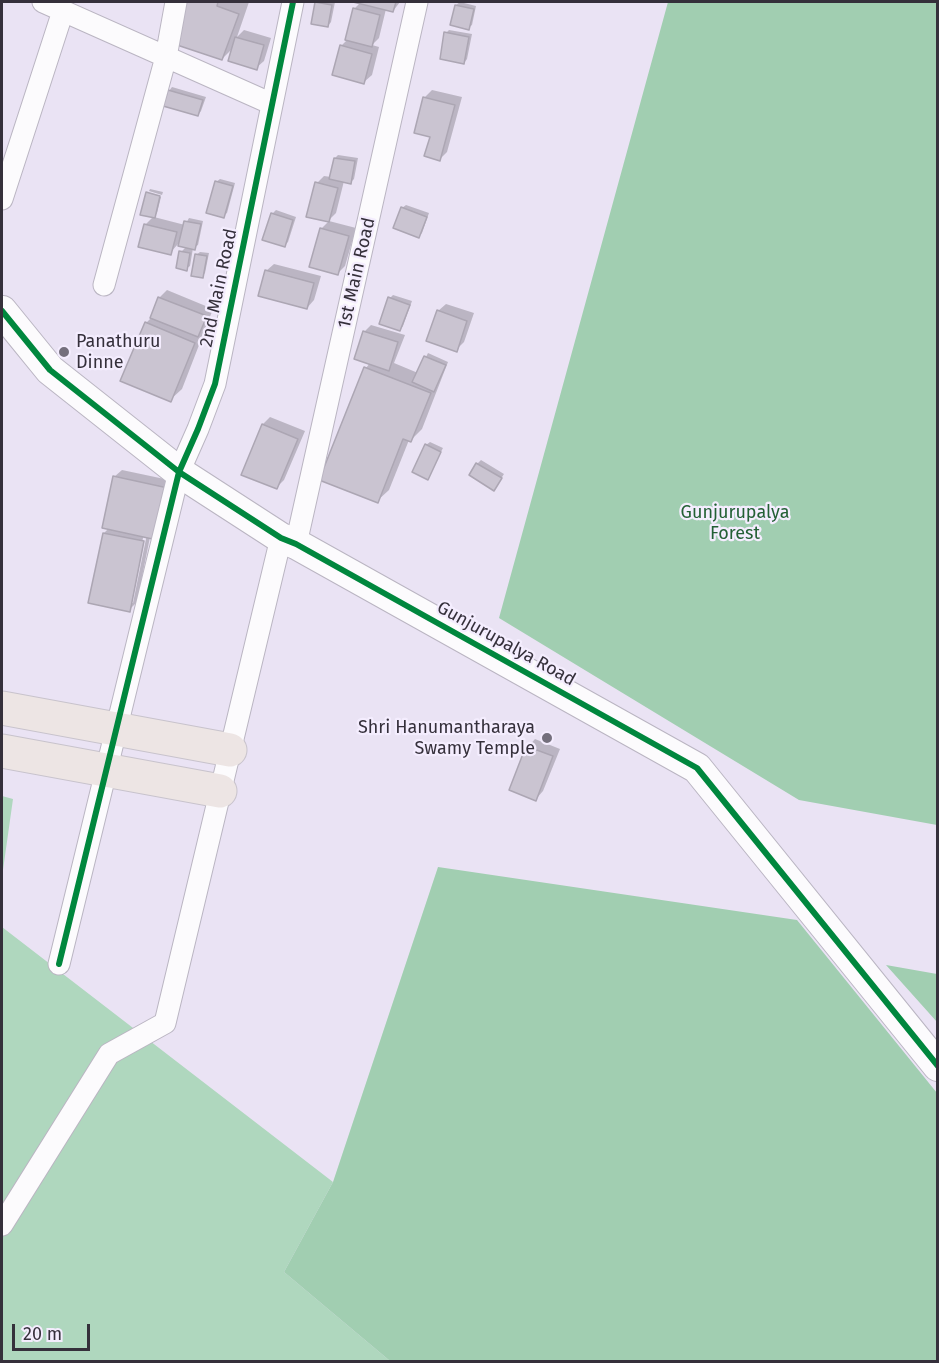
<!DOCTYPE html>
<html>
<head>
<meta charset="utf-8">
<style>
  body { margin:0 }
  #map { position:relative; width:939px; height:1363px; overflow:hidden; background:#eae3f4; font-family:"Fira Sans",sans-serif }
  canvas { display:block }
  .frame { position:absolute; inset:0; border:3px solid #35303b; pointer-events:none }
  .scale { position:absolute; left:12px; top:1324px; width:78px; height:27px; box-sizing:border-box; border:3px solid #35303b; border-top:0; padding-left:8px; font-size:18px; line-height:21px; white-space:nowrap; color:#35303b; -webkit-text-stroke:4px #f4edfe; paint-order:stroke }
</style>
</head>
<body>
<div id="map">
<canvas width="939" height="1363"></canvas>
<div class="frame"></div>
<div class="scale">20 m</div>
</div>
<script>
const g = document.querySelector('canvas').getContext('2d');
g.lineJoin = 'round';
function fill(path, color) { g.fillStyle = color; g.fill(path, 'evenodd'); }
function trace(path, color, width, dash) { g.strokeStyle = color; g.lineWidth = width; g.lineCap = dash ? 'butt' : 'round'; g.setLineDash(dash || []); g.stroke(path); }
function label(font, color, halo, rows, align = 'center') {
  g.font = font + ' "Fira Sans",sans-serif'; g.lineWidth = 4.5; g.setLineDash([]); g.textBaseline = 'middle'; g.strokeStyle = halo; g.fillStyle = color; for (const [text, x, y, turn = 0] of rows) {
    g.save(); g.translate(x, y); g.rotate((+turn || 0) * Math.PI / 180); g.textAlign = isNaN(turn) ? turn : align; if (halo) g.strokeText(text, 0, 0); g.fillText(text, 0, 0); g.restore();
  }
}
fill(new Path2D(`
  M 2,796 L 13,799 L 2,877 Z
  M 2,927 L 333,1182 L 284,1272 L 390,1361 L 2,1361 Z`), '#afd7be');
fill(new Path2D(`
  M 668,2 L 937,2 L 937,825 L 799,800 L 499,618 Z
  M 438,867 L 797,920 L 937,1093 L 937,1361 L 390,1361 L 284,1272 L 333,1182 Z
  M 886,965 L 937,974 L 937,1022 Z`), '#a1ceb1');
fill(new Path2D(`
  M 187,2 L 249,2 L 237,37 L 244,30 L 271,38 L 264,61 L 256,68 L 234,47 L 222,59 L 173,42 Z
  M 318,2 L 335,2 L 331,22 L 328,26 L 317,3 Z
  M 355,2 L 400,2 L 393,11 L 386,9 L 379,38 L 372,45 L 379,47 L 372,75 L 364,82 L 341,46 L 348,39 L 354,9 L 360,3 Z
  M 460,2 L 476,6 L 472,25 L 468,28 L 456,5 Z
  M 449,30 L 472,34 L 467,59 L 464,63 L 446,33 Z
  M 172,87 L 206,97 L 201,111 L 198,115 L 169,91 Z
  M 432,90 L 462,97 L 447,152 L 440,159 L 432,135 L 425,97 Z
  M 338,155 L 358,158 L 354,179 L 351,182 L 344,181 L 336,213 L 328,221 L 317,183 L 324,176 L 331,177 L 335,158 Z
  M 220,179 L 235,183 L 227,213 L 223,216 L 216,182 Z
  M 150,189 L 163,192 L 162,195 L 149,191 Z
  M 147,194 L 161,197 L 157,213 L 154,217 L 185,225 L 189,218 L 203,221 L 198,245 L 193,248 L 190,266 L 186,269 L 181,252 L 187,246 L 178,244 L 170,253 L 145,225 L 153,217 Z
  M 406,205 L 429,213 L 422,233 L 419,236 L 402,208 Z
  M 276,210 L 296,217 L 288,242 L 284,246 L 272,214 Z
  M 329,221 L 356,228 L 345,266 L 338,273 L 321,229 Z
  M 200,252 L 209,253 L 205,273 L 202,276 L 196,255 Z
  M 274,264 L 321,276 L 314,300 L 307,308 L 266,271 Z
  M 167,290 L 213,309 L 182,389 L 170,400 L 146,323 L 152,317 L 159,298 Z
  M 393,295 L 412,301 L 403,326 L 400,330 L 390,298 Z
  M 446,304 L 474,313 L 464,342 L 456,350 L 438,311 Z
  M 371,325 L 405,335 L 394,363 L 418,373 L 428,353 L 448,362 L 422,429 L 411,440 L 409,440 L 389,490 L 377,501 L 366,368 L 370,363 L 364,332 Z
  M 270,417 L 305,431 L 284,480 L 276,488 L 263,424 Z
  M 430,442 L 443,448 L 427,478 L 426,445 Z
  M 481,460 L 504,474 L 497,485 L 477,464 Z
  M 122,470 L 174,481 L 150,537 L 137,602 L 129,610 L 104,533 L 109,528 L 114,477 ZM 144,533 L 147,534 L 133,603 L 130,603 Z
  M 535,739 L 560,749 L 543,791 L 536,799 L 511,790 L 528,747 Z`), '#0003');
const building = new Path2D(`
  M 185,2 L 218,2 L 217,6 L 239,14 L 222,60 L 171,43 Z
  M 315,2 L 332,5 L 328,27 L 311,24 Z
  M 353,2 L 396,2 L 393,12 Z
  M 455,5 L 474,9 L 469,30 L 450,25 Z
  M 353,8 L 380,15 L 372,47 L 345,40 Z
  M 444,32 L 469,37 L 464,64 L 440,59 Z
  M 235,37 L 264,45 L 257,70 L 228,61 Z
  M 340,45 L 372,54 L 364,84 L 332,75 Z
  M 168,90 L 203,100 L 198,116 L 163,106 Z
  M 423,97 L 455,105 L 440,161 L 424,156 L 430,137 L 414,133 Z
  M 334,158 L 355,161 L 351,184 L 329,179 Z
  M 215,181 L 233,186 L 224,218 L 206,213 Z
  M 315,182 L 338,188 L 329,222 L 306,217 Z
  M 146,192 L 160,196 L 155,218 L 140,215 Z
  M 401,207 L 427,217 L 419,238 L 393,228 Z
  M 271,213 L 293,220 L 285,247 L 262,240 Z
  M 184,221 L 201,224 L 195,250 L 178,246 Z
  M 144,224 L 177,232 L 171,255 L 138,247 Z
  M 320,228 L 349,236 L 338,275 L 309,267 Z
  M 179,251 L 190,253 L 187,271 L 176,268 Z
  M 195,254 L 207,256 L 203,278 L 191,276 Z
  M 265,270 L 314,283 L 307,309 L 258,296 Z
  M 158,297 L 207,316 L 198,337 L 150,318 Z
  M 388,297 L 410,305 L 400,331 L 379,324 Z
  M 437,310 L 467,321 L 457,352 L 426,341 Z
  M 145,322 L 195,343 L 171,402 L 120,381 Z
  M 363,331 L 398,342 L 389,371 L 354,359 Z
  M 424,356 L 446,365 L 434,392 L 412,382 Z
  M 364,367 L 431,393 L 411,442 L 403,439 L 378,503 L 319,480 Z
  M 262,424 L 298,439 L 277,489 L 241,475 Z
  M 425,444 L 441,452 L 428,480 L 412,472 Z
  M 476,463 L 502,478 L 494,491 L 469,475 Z
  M 113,476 L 168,488 L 157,540 L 102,528 Z
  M 103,533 L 144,541 L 130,612 L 88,603 Z
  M 526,746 L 553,756 L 536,801 L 509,790 Z`);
fill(building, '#cac4d1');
trace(building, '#aca6b3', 1.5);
const street = new Path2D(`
  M 43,2 L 272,104
  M 2,199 L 63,11
  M 104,285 L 166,57 L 176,2
  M 296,544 L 417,2
  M 59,964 L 179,472 L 198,429 L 215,384 L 293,2
  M 2,1225 L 109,1054 L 165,1023 L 281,538`);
const secondary = new Path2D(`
  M 2,311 L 50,370 L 179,472 L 281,538 L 296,544 L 697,768 L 938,1066`);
const primary = new Path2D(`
  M 2,708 L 230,750
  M 2,751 L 220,791`);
trace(street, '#bab5c2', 23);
trace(secondary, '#bab5c2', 32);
trace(primary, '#c8c3cc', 35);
trace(street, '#fcfbfd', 21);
trace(secondary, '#fcfbfd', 30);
trace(primary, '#ede5e4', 33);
trace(new Path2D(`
  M 2,311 L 50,370 L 179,472 L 281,538 L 296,544 L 697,768 L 938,1066
  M 59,964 L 179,472 L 198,429 L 215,384 L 293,2`), '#00873e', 6);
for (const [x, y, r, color] of [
  [64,352,6,"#746f7c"],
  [547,738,6,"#746f7c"]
]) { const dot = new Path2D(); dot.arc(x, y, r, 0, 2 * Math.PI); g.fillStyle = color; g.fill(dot); trace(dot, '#f4edfe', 2); }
label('18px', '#35303b', '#f4edfe', [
  ["1st Main Road",357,273,-77],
  ["2nd Main Road",219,288,-78],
  ["Gunjurupalya Road",506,644,29]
]);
label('18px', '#35303b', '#f4edfe', [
  ["Panathuru",76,342],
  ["Dinne",76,363],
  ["Shri Hanumantharaya",535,728,"right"],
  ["Swamy Temple",535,749,"right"]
], 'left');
label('18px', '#236035', '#f4edfe', [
  ["Gunjurupalya",735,513],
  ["Forest",735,534]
]);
</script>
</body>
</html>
